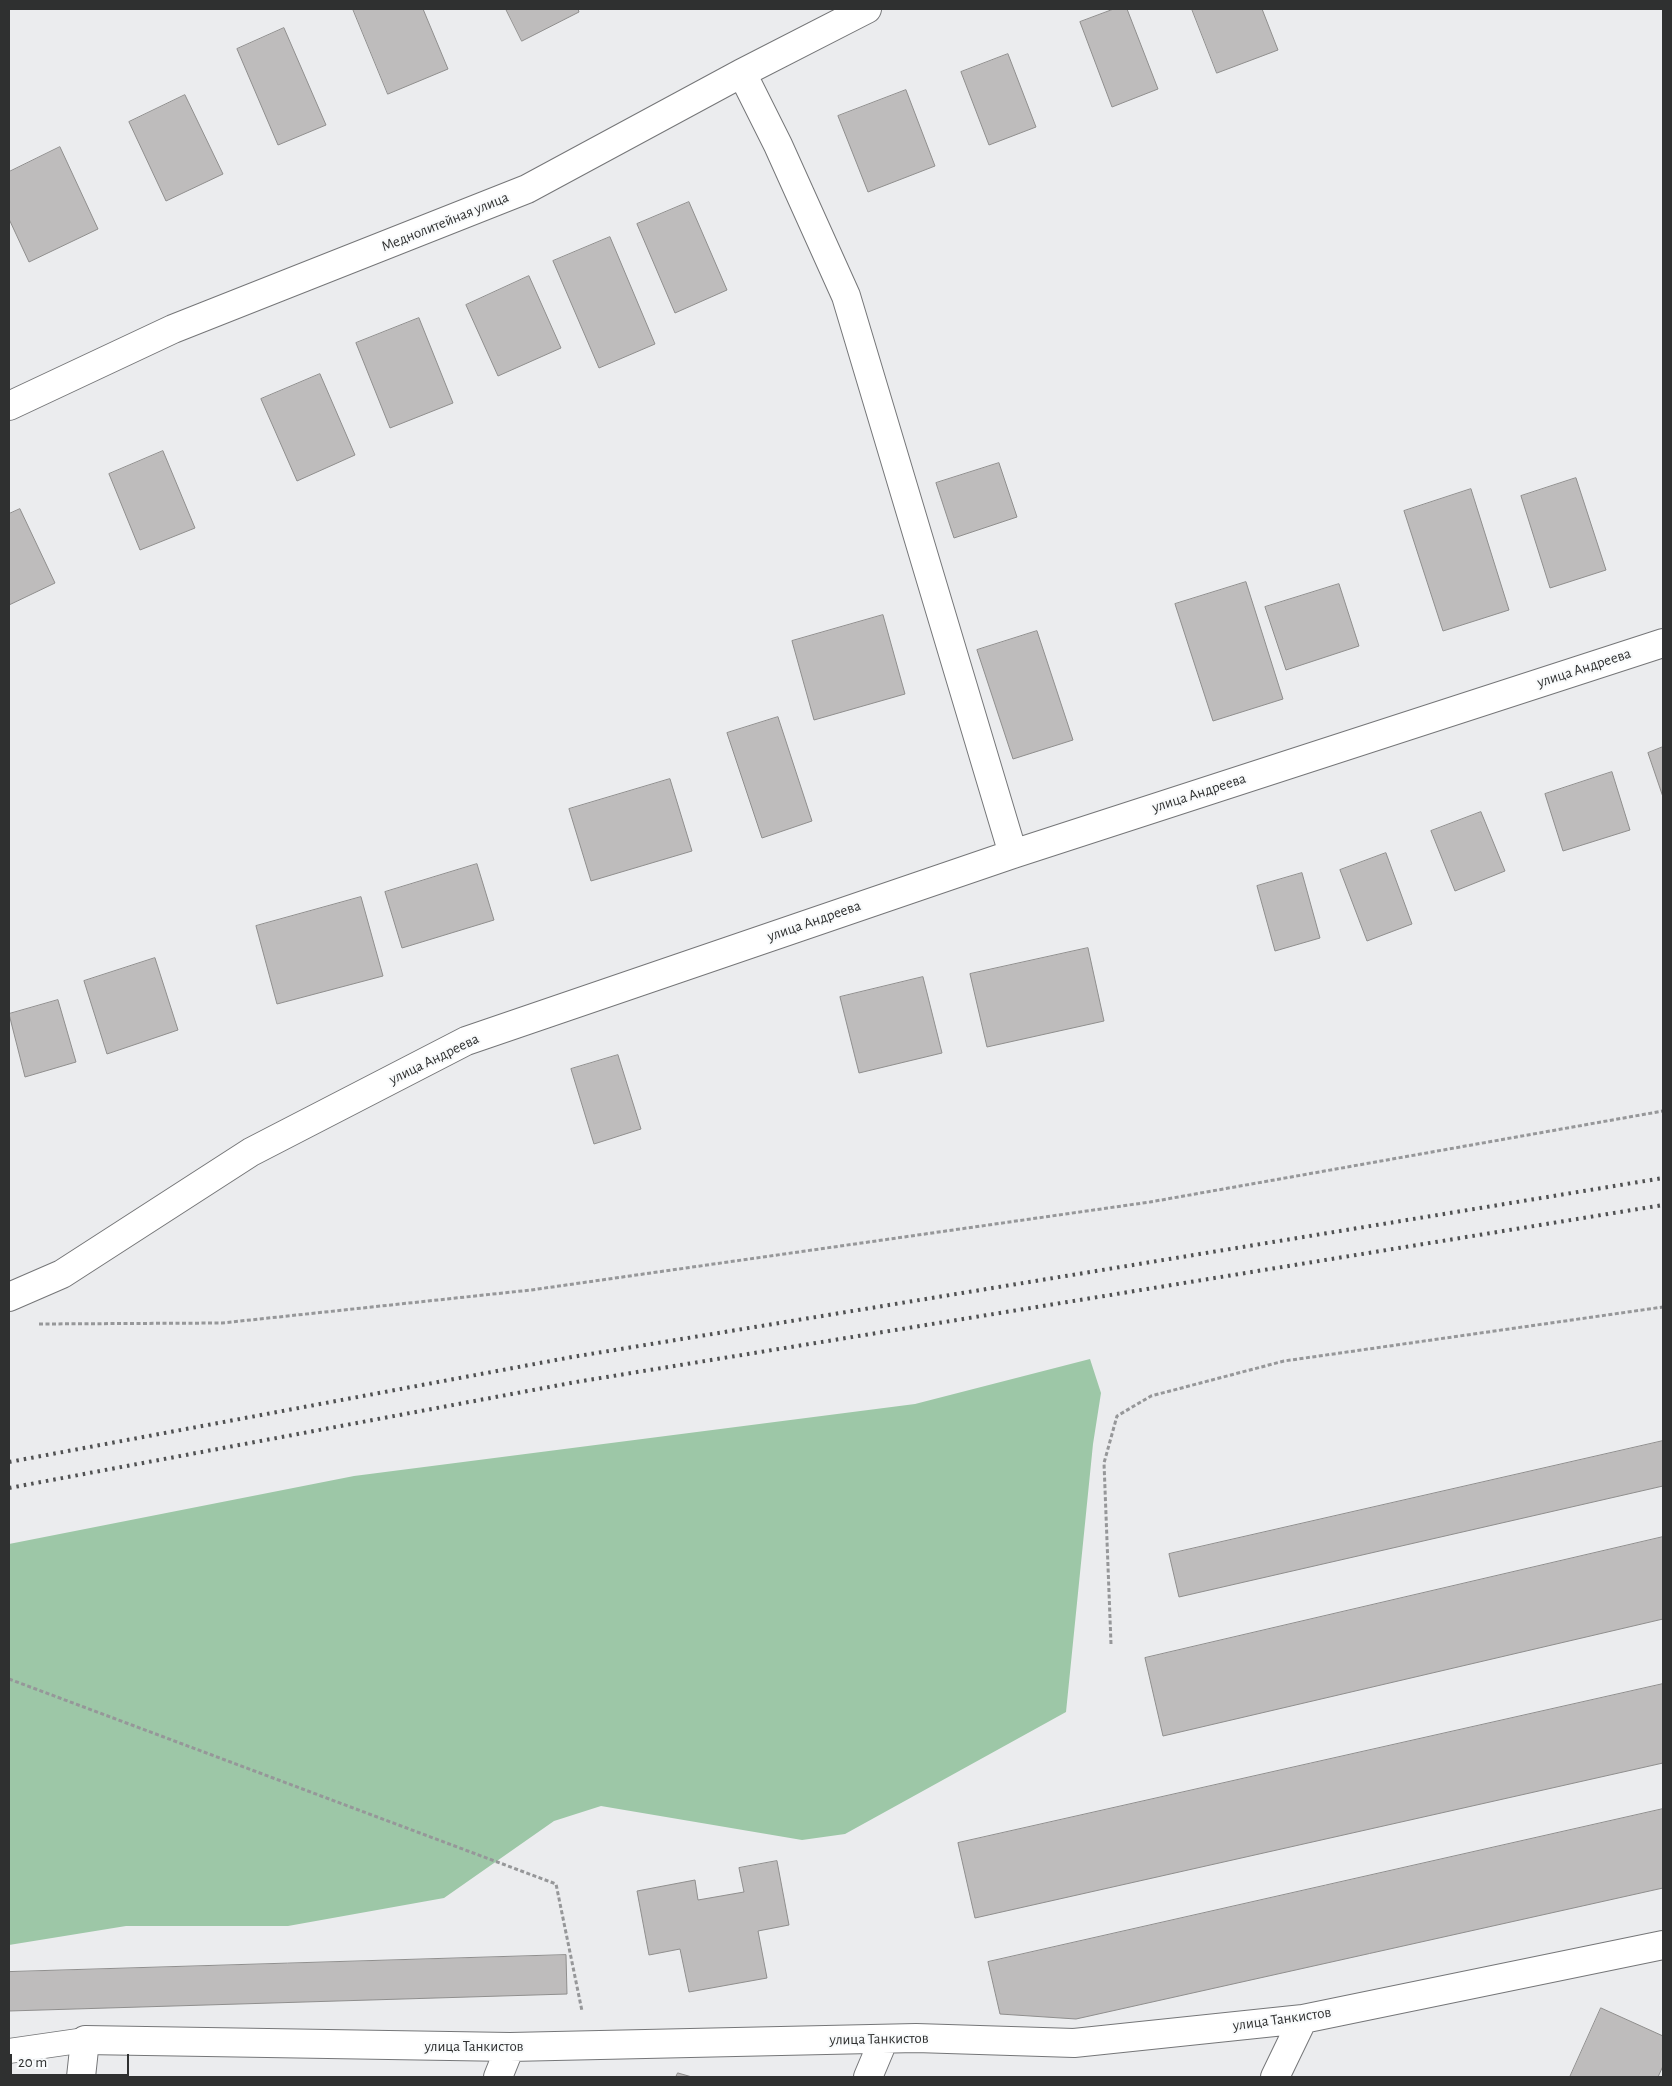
<!DOCTYPE html>
<html>
<head>
<meta charset="utf-8">
<style>
  body { margin:0 }
  #map { position:relative; width:1672px; height:2086px; overflow:hidden; background:#ebecee; font-family:"Alegreya Sans",sans-serif }
  canvas { display:block }
  .frame { position:absolute; inset:0; border:10px solid #2f3030; pointer-events:none }
  .scale { position:absolute; left:10px; top:2054px; width:119px; height:22px; box-sizing:border-box; border:2px solid #2f3030; border-top:0; padding-left:6px; font-size:15px; line-height:18px; white-space:nowrap; color:#2f3030; -webkit-text-stroke:4px #f8fafb; paint-order:stroke }
</style>
</head>
<body>
<div id="map">
<canvas width="1672" height="2086"></canvas>
<div class="frame"></div>
<div class="scale">20 m</div>
</div>
<script>
const g = document.querySelector('canvas').getContext('2d');
g.lineJoin = 'round';
function fill(path, color) { g.fillStyle = color; g.fill(path, 'evenodd'); }
function trace(path, color, width, dash) { g.strokeStyle = color; g.lineWidth = width; g.lineCap = dash ? 'butt' : 'round'; g.setLineDash(dash || []); g.stroke(path); }
function label(font, color, halo, rows, align = 'center') {
  g.font = font + ' "Alegreya Sans",sans-serif'; g.lineWidth = 4; g.setLineDash([]); g.textBaseline = 'middle'; g.strokeStyle = halo; g.fillStyle = color; for (const [text, x, y, turn = 0] of rows) {
    g.save(); g.translate(x, y); g.rotate((+turn || 0) * Math.PI / 180); g.textAlign = isNaN(turn) ? turn : align; if (halo) g.strokeText(text, 0, 0); g.fillText(text, 0, 0); g.restore();
  }
}
fill(new Path2D(`
  M 1090,1359 L 1101,1393 L 1093,1444 L 1066,1712 L 845,1834 L 802,1840 L 601,1806 L 554,1821 L 444,1898 L 288,1926 L 126,1926 L 9,1945 L 9,1544 L 354,1476 L 915,1404 Z`), '#9dc7a7');
const building = new Path2D(`
  M 353,9 L 423,9 L 448,69 L 388,94 Z
  M 506,9 L 578,9 L 579,12 L 522,41 Z
  M 1114,9 L 1127,9 L 1158,89 L 1112,107 L 1080,22 Z
  M 1192,9 L 1262,9 L 1278,50 L 1217,73 Z
  M 284,28 L 326,125 L 278,145 L 237,49 Z
  M 1008,54 L 1036,127 L 989,145 L 961,72 Z
  M 906,90 L 935,166 L 868,192 L 838,116 Z
  M 185,95 L 223,174 L 166,201 L 129,122 Z
  M 60,147 L 98,229 L 29,262 L 9,219 L 9,172 Z
  M 689,202 L 727,290 L 675,313 L 637,224 Z
  M 610,237 L 655,344 L 599,368 L 553,261 Z
  M 529,276 L 561,348 L 498,376 L 466,305 Z
  M 419,318 L 453,403 L 390,428 L 356,343 Z
  M 320,374 L 355,455 L 297,481 L 261,399 Z
  M 163,451 L 195,528 L 140,550 L 109,474 Z
  M 999,463 L 1017,517 L 954,538 L 936,483 Z
  M 1576,478 L 1606,570 L 1550,588 L 1521,496 Z
  M 1471,489 L 1509,610 L 1443,631 L 1404,511 Z
  M 20,509 L 55,583 L 9,605 L 9,514 Z
  M 1246,582 L 1283,699 L 1213,721 L 1175,604 Z
  M 1339,584 L 1359,646 L 1286,670 L 1265,607 Z
  M 883,615 L 905,694 L 814,720 L 792,641 Z
  M 1037,631 L 1073,740 L 1013,759 L 977,650 Z
  M 778,717 L 812,821 L 762,838 L 727,733 Z
  M 1663,747 L 1663,797 L 1648,753 Z
  M 1612,772 L 1630,830 L 1563,851 L 1545,794 Z
  M 670,779 L 692,851 L 591,881 L 569,809 Z
  M 1481,812 L 1505,871 L 1455,891 L 1431,831 Z
  M 1386,853 L 1412,924 L 1367,941 L 1340,870 Z
  M 477,864 L 494,920 L 402,948 L 385,892 Z
  M 1302,873 L 1320,938 L 1275,951 L 1257,886 Z
  M 361,897 L 383,976 L 277,1004 L 256,926 Z
  M 1088,948 L 1104,1021 L 987,1047 L 970,974 Z
  M 155,958 L 178,1030 L 107,1054 L 84,981 Z
  M 923,977 L 942,1053 L 859,1073 L 840,997 Z
  M 58,1000 L 76,1062 L 25,1077 L 9,1014 Z
  M 618,1055 L 641,1129 L 594,1144 L 571,1069 Z
  M 1663,1441 L 1663,1486 L 1179,1597 L 1169,1554 Z
  M 1663,1537 L 1663,1619 L 1163,1736 L 1145,1658 Z
  M 1663,1684 L 1663,1763 L 975,1918 L 958,1843 Z
  M 1663,1809 L 1663,1888 L 1076,2019 L 1000,2014 L 988,1962 Z
  M 777,1861 L 789,1925 L 758,1931 L 767,1978 L 689,1992 L 680,1949 L 649,1955 L 637,1891 L 695,1880 L 698,1900 L 744,1892 L 739,1868 Z
  M 566,1955 L 567,1994 L 9,2011 L 9,1972 Z
  M 1601,2008 L 1663,2036 L 1663,2066 L 1658,2077 L 1570,2077 Z
  M 678,2073 L 692,2077 L 676,2077 Z`);
fill(building, '#bebcbc');
trace(building, '#8f8e8d', 1);
const service = new Path2D(`
  M 9,2051 L 85,2040`);
const minor = new Path2D(`
  M 742,73 L 778,145 L 846,296 L 1013,854
  M 9,406 L 173,329 L 527,189 L 742,73 L 867,9
  M 9,1297 L 62,1274 L 251,1152 L 466,1041 L 1013,854 L 1663,643
  M 81,2077 L 85,2040 L 510,2047 L 916,2038 L 1074,2043 L 1303,2019 L 1663,1945
  M 498,2077 L 510,2047
  M 868,2077 L 884,2039
  M 1275,2077 L 1303,2019`);
trace(service, '#757678', 26);
trace(minor, '#757678', 30);
trace(new Path2D(`
  M 39,1324 L 222,1323 L 531,1290 L 1150,1202 L 1663,1111
  M 1111,1644 L 1104,1463 L 1117,1416 L 1151,1396 L 1284,1361 L 1663,1307
  M 9,1679 L 556,1884 L 582,2011`), '#969799', 3, [4, 2.5]);
trace(service, '#fff', 24);
trace(minor, '#fff', 28);
trace(new Path2D(`
  M 9,1462 L 572,1357 L 1663,1178
  M 9,1488 L 576,1382 L 1663,1205`), '#505152', 4, [2.5, 5]);
label('15px', '#2f3030', '#f8fafb', [
  ["Меднолитейная улица",445,222,-22],
  ["улица Андреева",1584,668,-18],
  ["улица Андреева",1199,793,-18],
  ["улица Андреева",814,921,-19],
  ["улица Андреева",434,1059,-26],
  ["улица Танкистов",1282,2019,-8],
  ["улица Танкистов",879,2039,-1],
  ["улица Танкистов",474,2046]
]);
</script>
</body>
</html>
